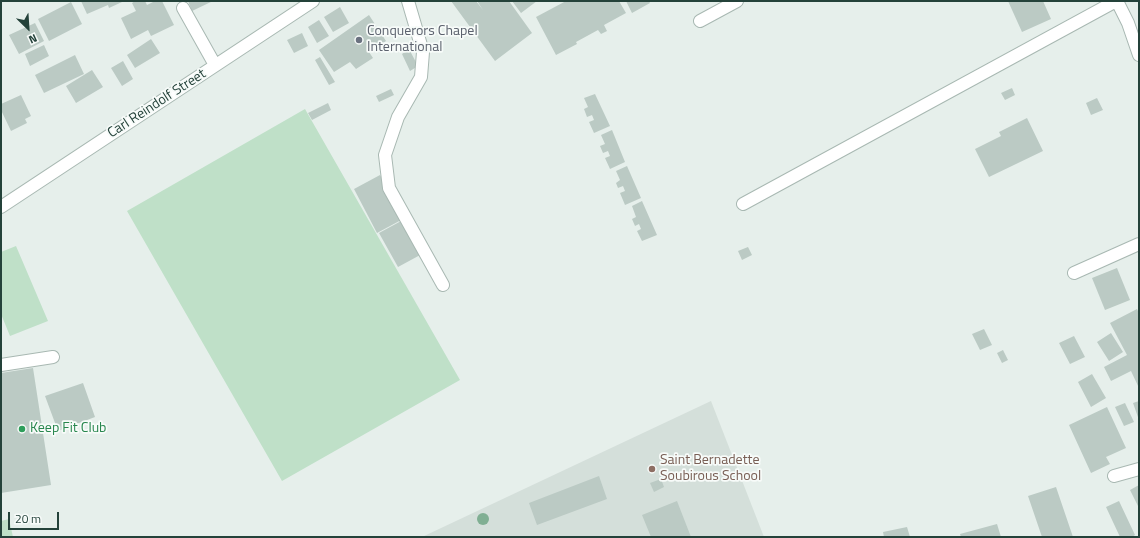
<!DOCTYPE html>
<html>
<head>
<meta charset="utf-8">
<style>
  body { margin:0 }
  #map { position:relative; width:1140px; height:538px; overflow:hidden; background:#e6efeb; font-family:"Titillium Web",sans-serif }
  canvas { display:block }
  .frame { position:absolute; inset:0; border:2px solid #24423a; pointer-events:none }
  .north { position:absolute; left:8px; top:8px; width:40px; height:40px; -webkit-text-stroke:3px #f7fbf9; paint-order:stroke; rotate:155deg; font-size:11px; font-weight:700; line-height:16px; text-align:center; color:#24423a }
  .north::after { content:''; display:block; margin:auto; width:14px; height:18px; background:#24423a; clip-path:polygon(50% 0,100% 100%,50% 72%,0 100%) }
  .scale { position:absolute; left:8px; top:512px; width:51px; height:18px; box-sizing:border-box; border:2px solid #24423a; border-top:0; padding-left:5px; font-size:12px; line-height:14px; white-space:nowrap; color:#24423a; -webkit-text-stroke:3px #f7fbf9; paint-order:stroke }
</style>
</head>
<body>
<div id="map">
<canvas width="1140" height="538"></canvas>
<div class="frame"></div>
<div class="north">N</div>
<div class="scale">20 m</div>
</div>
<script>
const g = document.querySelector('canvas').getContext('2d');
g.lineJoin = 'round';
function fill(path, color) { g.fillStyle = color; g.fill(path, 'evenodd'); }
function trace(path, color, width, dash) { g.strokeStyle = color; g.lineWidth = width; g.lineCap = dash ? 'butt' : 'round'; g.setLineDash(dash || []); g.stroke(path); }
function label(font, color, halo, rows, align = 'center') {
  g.font = font + ' "Titillium Web",sans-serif'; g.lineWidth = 3.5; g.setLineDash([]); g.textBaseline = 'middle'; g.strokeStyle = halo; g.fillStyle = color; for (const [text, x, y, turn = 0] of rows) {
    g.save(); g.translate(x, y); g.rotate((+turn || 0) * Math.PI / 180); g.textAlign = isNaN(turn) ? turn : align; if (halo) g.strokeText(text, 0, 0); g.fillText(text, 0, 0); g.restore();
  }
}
fill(new Path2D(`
  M 711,401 L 764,537 L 422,537 Z`), '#d4dfda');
fill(new Path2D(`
  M 305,109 L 460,380 L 282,481 L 127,211 Z
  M 16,246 L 48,321 L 10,336 L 1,314 L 1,252 Z
  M 9,519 L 13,537 L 1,537 L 1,521 Z`), '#bfe0c8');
fill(new Path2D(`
  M 81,1 L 121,1 L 122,2 L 109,8 L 108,5 L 87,14 Z
  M 135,1 L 145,1 L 147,5 L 155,1 L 162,1 L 174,25 L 151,36 L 148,30 L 131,39 L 121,18 L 136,11 L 132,3 Z
  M 188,1 L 213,1 L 192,11 Z
  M 451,1 L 476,1 L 483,10 L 477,1 L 509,1 L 532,33 L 495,61 Z
  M 512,1 L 537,1 L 521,13 Z
  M 566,1 L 619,1 L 626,13 L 604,25 L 607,31 L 601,34 L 598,30 L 576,42 L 577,44 L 556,55 L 536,17 Z
  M 626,1 L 649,1 L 650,3 L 632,13 Z
  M 1008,1 L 1043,1 L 1051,19 L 1022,32 Z
  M 71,2 L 82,24 L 49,41 L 38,19 Z
  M 340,7 L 349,23 L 333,32 L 324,17 Z
  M 369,15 L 386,41 L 369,52 L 373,58 L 356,69 L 350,62 L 334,72 L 319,50 Z
  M 319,20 L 329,36 L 317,43 L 308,27 Z
  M 35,23 L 44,41 L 19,54 L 9,35 Z
  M 302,33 L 308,46 L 294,53 L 287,40 Z
  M 151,39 L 160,53 L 135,68 L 127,55 Z
  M 44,45 L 49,56 L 30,66 L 25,54 Z
  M 409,49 L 418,66 L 410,71 L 402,54 Z
  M 75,55 L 84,74 L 44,93 L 35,75 Z
  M 320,57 L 335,82 L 329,85 L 315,60 Z
  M 123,61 L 133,79 L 122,86 L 111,68 Z
  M 92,70 L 103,87 L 76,103 L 66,86 Z
  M 1012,88 L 1015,95 L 1005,100 L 1001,93 Z
  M 391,89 L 394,95 L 379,102 L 376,96 Z
  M 595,94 L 610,126 L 594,133 L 589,122 L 594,120 L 592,115 L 587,117 L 584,109 L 588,107 L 584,98 Z
  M 21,95 L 31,116 L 25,119 L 27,123 L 11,131 L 1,110 L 1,104 Z
  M 1097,98 L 1103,110 L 1091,115 L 1086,103 Z
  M 328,103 L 331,110 L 312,120 L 308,113 Z
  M 1027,118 L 1043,151 L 989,177 L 975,149 L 1001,136 L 999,132 Z
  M 612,130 L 625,162 L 610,169 L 605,158 L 610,156 L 608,151 L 603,153 L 600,146 L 605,144 L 601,135 Z
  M 627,166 L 641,198 L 625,205 L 620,193 L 625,191 L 623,186 L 618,188 L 616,183 L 620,180 L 616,171 Z
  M 380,175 L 403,219 L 377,233 L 354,189 Z
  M 642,201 L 657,235 L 642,241 L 637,231 L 641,229 L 639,224 L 635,226 L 632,219 L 636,217 L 632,206 Z
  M 403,220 L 422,254 L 398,267 L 379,233 Z
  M 748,247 L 752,255 L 742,260 L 738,251 Z
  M 1117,268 L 1130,300 L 1105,310 L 1092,278 Z
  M 1137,309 L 1139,313 L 1139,388 L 1131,371 L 1111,381 L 1104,367 L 1127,355 L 1110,323 Z
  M 984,329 L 992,345 L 980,350 L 972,334 Z
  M 1111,333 L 1123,352 L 1109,361 L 1097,342 Z
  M 1074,336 L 1085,357 L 1070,364 L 1059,343 Z
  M 1003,350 L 1008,360 L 1002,363 L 997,353 Z
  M 33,368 L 51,485 L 1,493 L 1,373 Z
  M 1092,374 L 1106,398 L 1091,407 L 1078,382 Z
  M 83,383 L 95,417 L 58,431 L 45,396 Z
  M 1139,401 L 1139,420 L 1133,403 Z
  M 1125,403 L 1134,422 L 1124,426 L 1115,407 Z
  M 1107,407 L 1126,448 L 1106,457 L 1110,464 L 1091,473 L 1069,425 Z
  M 599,476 L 607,499 L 537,525 L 529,503 Z
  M 661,479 L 664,487 L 654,492 L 650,483 Z
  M 1139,485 L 1139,508 L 1130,490 Z
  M 1056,487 L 1073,537 L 1042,537 L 1028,496 Z
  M 677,501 L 691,537 L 651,537 L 642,515 Z
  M 1119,501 L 1135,535 L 1132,537 L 1120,537 L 1106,507 Z
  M 997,524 L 1001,537 L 961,537 L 960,534 Z
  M 907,527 L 910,537 L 884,537 L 883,532 Z`), '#bbcac4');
const minor = new Path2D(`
  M 408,1 L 423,52 L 421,77 L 398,117 L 385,155 L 389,188 L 443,285
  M 1117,1 L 1128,23 L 1139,55
  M 183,8 L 215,65
  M 700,21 L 737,1
  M 743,204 L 1116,1
  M 1,207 L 313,1
  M 1074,273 L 1139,244
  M 1,365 L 53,357
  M 1114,476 L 1139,469`);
trace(minor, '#a8b8b2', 14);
trace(minor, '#fff', 12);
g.fillStyle = '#80af93';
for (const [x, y] of [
  [483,519]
]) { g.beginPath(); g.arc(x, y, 6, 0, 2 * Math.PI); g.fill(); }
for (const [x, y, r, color] of [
  [359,40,4,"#6b7280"],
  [22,429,4,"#2e9e5b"],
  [652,469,4,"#8d6e63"]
]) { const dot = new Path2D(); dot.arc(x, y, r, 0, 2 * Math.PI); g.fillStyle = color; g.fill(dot); trace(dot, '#f7fbf9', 1.5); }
label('14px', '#5b616d', '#f7fbf9', [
  ["Conquerors Chapel",367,32],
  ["International",367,48]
], 'left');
label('14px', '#24423a', '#f7fbf9', [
  ["Carl Reindolf Street",157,104,-33]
]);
label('14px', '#27864d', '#f7fbf9', [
  ["Keep Fit Club",30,429]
], 'left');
label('14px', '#785e54', '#f7fbf9', [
  ["Saint Bernadette",660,461],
  ["Soubirous School",660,477]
], 'left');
</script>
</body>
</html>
